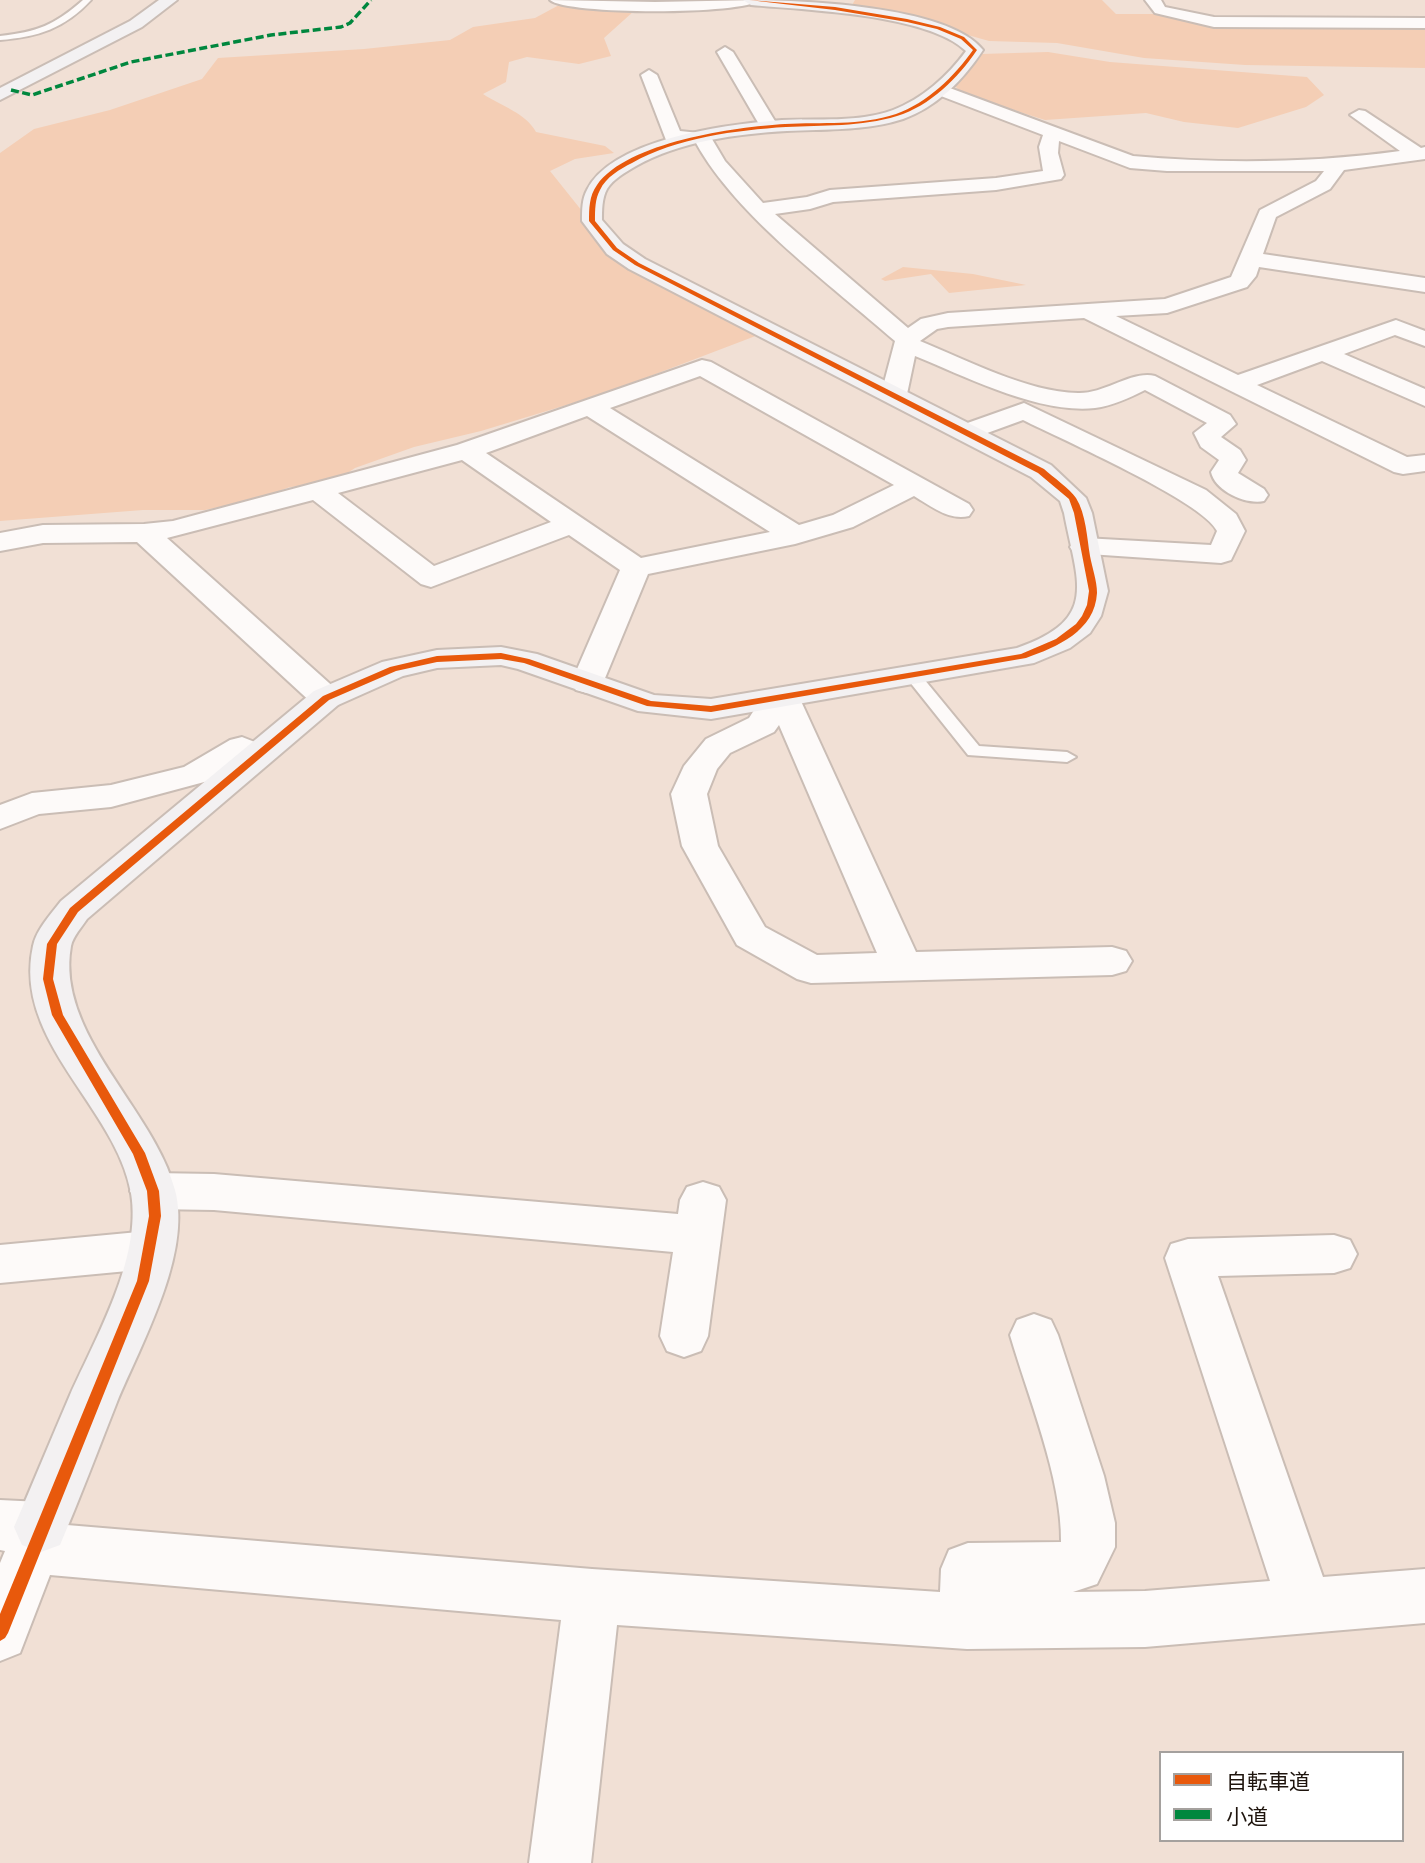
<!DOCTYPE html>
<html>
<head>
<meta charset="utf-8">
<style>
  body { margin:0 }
  #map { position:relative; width:1425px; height:1863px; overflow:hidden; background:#f1e0d5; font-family:Raleway,"Noto Sans JP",sans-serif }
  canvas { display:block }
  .legend { position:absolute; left:1159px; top:1751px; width:245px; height:91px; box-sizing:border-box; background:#fff; border:2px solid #a5a19e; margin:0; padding:9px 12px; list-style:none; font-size:21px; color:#1e140d }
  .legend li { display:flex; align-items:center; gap:14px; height:35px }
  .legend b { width:35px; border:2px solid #a5a19e }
</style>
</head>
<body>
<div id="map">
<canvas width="1425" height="1863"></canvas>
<ul class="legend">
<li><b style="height:9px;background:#e8590c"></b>自転車道</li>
<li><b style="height:9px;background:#00873e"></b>小道</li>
</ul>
</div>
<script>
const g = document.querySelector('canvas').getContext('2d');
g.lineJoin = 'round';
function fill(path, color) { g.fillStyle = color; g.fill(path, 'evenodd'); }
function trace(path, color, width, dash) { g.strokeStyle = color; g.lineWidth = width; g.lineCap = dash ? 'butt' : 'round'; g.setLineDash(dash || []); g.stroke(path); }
fill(new Path2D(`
  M 855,0 L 1102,0 L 1116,14 L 1160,14 L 1216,25 L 1425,26 L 1425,68 L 1245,65 L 1144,58 L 1057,43 L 989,41 L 887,12 L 852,5 Z
  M 561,4 L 634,11 L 604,38 L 611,56 L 579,64 L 527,57 L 509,62 L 506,82 L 483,94 C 501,106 526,113 536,132 L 605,146 L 614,153 L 575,159 L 550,171 L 598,231 L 766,332 L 606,393 L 481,431 L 414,447 L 355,468 L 331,484 L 290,487 L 254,500 L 205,510 L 143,510 L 0,521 L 0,153 L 34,129 L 110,110 L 202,79 L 218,58 L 364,49 L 450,40 L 473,27 L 535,18 Z
  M 1048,52 L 1110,62 L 1307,77 L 1324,95 L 1306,107 L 1238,128 L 1184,122 L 1146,113 L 1045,120 L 963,94 L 953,84 L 981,54 Z
  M 903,267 L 973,274 L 1026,285 L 949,293 L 931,274 L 885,281 L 881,279 Z`), '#f4ceb5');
const lane = new Path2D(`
  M 83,0 L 91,0 C 64,29 38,37 0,40 L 0,36 C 37,32 55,25 83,0 Z
  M 913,671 L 919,673 L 979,746 L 1067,752 L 1076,757 L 1067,762 L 968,755 L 905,676 Z`);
const street = new Path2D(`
  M 550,0 L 655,2 L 760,0 C 744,15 566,15 550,0 Z
  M 1145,0 L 1161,0 L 1165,7 L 1214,17 L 1425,18 L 1425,28 L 1214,27 L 1155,13 Z
  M 725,47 L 733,52 L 778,126 L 775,130 L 769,131 L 760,126 L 717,52 Z
  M 649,70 L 657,75 L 680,131 L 709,134 L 725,161 L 763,203 L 807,197 L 830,190 L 996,178 L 1043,171 L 1039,147 L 1043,135 L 933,93 L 930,89 L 939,84 L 1133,156 C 1221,164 1312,163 1400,151 L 1350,115 L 1359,110 L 1365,111 L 1421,148 L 1425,147 L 1425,159 L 1344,170 L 1330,189 L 1276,217 L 1263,254 L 1425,278 L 1425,292 L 1259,267 L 1256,276 L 1247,287 L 1167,313 L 1116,316 L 1238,375 L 1396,320 L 1425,331 L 1425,346 L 1395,335 L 1344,354 L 1425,389 L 1425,406 L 1322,361 L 1257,385 L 1407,457 L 1425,455 L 1425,471 L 1403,474 L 1394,472 L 1084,318 L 948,327 L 937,329 L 920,341 C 967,360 1027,392 1078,393 C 1105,394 1132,370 1155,376 L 1230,415 L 1236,424 L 1221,437 L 1240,450 L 1246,460 L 1238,473 L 1264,489 L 1268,495 L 1264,501 C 1246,505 1215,491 1211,472 L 1219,460 L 1201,447 L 1194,433 L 1207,423 L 1145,390 C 1129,398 1112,406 1095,408 C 1038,414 967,377 915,356 L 907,394 L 903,399 L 894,402 L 885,399 L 881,394 L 895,341 C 830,284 737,217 696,143 L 666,140 L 641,75 ZM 1059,141 L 1130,168 L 1167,171 L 1324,171 L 1316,181 L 1260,210 L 1231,277 L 1165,299 L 948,313 L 921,319 L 908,328 L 775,214 L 810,209 L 833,202 L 996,190 L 1061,179 L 1064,175 L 1058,153 Z
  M 702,360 L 711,362 L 969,504 L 973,510 L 969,516 C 949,521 931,506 914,496 L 853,527 L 795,544 L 648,574 L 603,683 L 598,690 L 587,693 L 576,690 L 571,683 L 620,570 L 569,535 L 431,587 L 421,584 L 313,500 L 167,538 L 338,691 L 342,698 L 338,705 L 326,708 L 314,705 L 137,542 L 43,543 L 0,551 L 0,533 L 43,525 L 144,524 L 173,521 L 457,445 ZM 700,376 L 894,485 L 833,515 L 799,525 L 610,408 ZM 587,416 L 770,532 L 641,558 L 486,453 ZM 462,460 L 551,522 L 434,566 L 338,493 Z
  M 1024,403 L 1206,490 L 1236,514 L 1245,531 L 1231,560 L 1221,563 L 1074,553 L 1070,547 L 1074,541 L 1084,538 L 1211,545 L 1217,531 C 1204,502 1059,438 1023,420 L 968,440 L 959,438 L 955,432 L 959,426 Z
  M 784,689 L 796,692 L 800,699 L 916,952 L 1112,947 L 1126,951 L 1132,961 L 1126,971 L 1112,975 L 811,983 L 797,979 L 737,945 L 682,846 L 671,794 L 684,766 L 706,739 L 749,718 L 765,693 ZM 779,725 L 877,953 L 817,955 L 765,927 L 718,846 L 707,794 L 717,769 L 730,753 L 774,732 Z
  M 242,737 L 270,748 L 275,755 L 270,762 L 258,765 L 243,761 L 208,781 L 111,807 L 39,814 L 0,829 L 0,805 L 32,793 L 111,785 L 184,767 L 230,740 Z
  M 153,1173 L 214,1174 L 678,1214 L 680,1200 L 687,1187 L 703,1182 L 719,1187 L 726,1200 L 708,1336 L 701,1351 L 684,1357 L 667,1351 L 660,1336 L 673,1252 L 214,1210 L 153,1209 L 137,1204 L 130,1191 L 137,1178 Z
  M 149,1231 L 165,1236 L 172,1250 L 165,1264 L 149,1269 L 0,1283 L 0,1245 Z
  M 1334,1235 L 1350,1240 L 1357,1254 L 1350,1268 L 1334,1273 L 1218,1276 L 1323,1577 L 1425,1569 L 1425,1623 L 1145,1647 L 967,1649 L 617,1625 L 591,1863 L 529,1863 L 561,1620 L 50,1575 L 20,1653 L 0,1661 L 0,1563 L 5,1551 L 0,1550 L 0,1500 L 41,1502 L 60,1509 L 67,1525 L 592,1569 L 940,1592 L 941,1569 L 949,1550 L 968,1543 L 1061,1542 C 1062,1478 1028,1397 1010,1335 L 1017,1320 L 1034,1314 L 1051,1320 L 1058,1335 L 1104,1476 L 1115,1523 L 1115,1547 L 1097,1584 L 1073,1592 L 1145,1591 L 1270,1581 L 1165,1258 L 1171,1244 L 1188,1239 Z`);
const secondary = new Path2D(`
  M 159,0 L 177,0 L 142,27 L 0,100 L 0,88 L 130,21 Z
  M 743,0 C 799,0 948,5 983,50 C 964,79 937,107 903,119 C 866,131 826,129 787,131 C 737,134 680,141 636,166 C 626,172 613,179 607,189 C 602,198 602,210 602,220 L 623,244 L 645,259 L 1051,465 L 1086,498 L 1092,513 L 1108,591 L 1101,616 L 1090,633 L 1070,648 L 1034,663 L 711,719 L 638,711 L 518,669 L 501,665 L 437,668 L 403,676 L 338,705 L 87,919 C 82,927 73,936 71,946 C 55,1034 154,1109 175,1190 C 192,1254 141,1344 117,1402 C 98,1450 80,1498 60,1545 L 41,1552 L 22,1545 L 14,1527 C 33,1483 51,1439 70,1395 C 96,1337 142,1258 131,1193 C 116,1107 12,1041 33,946 C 36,930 51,914 61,901 L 314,691 L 382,662 L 437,650 L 501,647 L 537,654 L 654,695 L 711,699 L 1017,648 C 1100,619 1077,583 1064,513 L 1060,501 L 1031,477 L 629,269 L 607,254 L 582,221 C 582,210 582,199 587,190 C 613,138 730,124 782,120 C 818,118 858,123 893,110 C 922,99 948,76 966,51 C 928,14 805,10 751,5 Z`);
trace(lane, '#cabdb5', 4);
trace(street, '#cabdb5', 4);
trace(secondary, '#cabdb5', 4);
fill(lane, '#fdfaf9');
fill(street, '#fdfaf9');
fill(secondary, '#f3f1f2');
trace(new Path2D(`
  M 11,90 L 32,95 L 131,62 L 271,35 L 341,27 L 350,23 L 371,0`), '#00873e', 3.5, [8, 3.5]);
fill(new Path2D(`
  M 749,0 L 835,7 L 907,19 L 940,27 L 964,37 L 977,50 C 958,78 930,106 897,116 C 861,127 823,125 786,127 C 737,130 675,138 632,163 C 620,169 606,177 600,190 C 595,199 595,210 595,221 L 617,248 L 639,263 L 1044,469 C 1053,477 1070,489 1076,498 C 1086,514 1087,538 1090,556 C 1092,567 1097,581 1097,593 C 1095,631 1057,647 1026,658 L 711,712 L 647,706 L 524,663 L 501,659 L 437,662 L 396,671 L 329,700 L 78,912 L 57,944 L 53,979 L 63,1015 L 145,1153 L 159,1191 L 161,1216 L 149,1281 L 8,1633 L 5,1638 L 0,1641 L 0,1614 L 137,1281 L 149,1216 L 147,1191 L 133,1154 L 52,1015 L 43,979 L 47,944 L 70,908 L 323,696 L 390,667 L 437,656 L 501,653 L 529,659 L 651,701 L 711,706 L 1021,654 L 1056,639 L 1076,624 L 1082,616 L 1087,605 L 1089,591 L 1074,513 L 1069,499 L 1038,473 L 635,265 L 613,250 L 589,221 C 589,209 589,196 597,185 C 627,142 735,127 785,124 C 822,122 860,126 896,114 C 927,103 954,77 973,50 L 961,39 L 937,29 L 907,22 L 835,10 Z`), '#e8590c');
</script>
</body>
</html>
